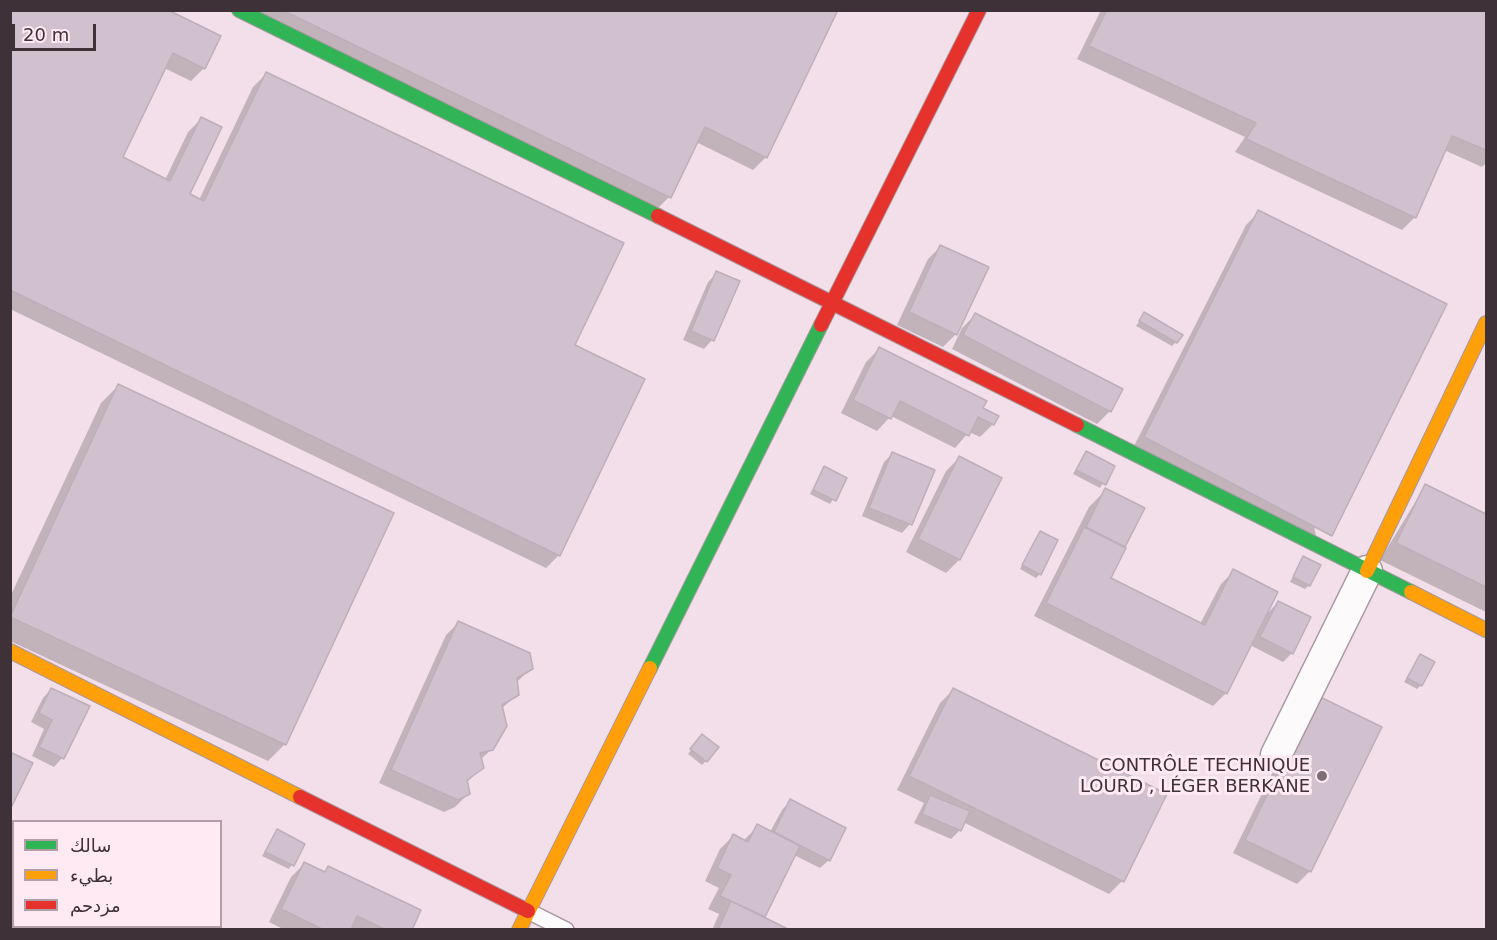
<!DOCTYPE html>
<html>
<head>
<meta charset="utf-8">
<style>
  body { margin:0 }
  #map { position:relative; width:1497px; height:940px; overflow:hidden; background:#f3dfe9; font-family:"DejaVu Sans","Noto Naskh Arabic",sans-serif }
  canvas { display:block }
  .frame { position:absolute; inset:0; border:12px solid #3e3137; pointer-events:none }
  .legend { position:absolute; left:12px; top:820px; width:210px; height:108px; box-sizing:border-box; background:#ffe9f3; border:2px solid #b29fa8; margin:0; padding:8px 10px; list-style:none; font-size:18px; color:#3e3137 }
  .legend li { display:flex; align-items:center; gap:12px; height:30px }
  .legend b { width:30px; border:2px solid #b29fa8 }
  .scale { position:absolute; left:12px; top:24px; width:84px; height:27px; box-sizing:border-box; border:3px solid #3e3137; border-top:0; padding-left:8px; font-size:18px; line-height:21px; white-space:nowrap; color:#3e3137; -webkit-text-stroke:4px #ffe9f3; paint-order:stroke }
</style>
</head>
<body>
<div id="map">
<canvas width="1497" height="940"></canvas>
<div class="frame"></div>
<ul class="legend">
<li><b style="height:8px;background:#30b455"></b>سالك</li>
<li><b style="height:8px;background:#ff9f0a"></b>بطيء</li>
<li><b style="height:8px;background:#e5322d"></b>مزدحم</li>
</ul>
<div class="scale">20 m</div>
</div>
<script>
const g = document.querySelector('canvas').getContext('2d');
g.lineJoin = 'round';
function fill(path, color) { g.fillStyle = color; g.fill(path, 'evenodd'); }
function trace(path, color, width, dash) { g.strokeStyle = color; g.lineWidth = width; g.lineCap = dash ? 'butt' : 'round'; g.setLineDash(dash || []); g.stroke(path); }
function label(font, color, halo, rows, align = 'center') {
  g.font = font + ' "DejaVu Sans",sans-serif'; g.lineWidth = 6; g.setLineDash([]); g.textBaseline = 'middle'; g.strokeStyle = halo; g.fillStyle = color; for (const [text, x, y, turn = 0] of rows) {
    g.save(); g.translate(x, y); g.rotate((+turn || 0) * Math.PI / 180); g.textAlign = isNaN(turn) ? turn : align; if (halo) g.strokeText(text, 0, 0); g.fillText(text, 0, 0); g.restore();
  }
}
fill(new Path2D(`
  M 10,10 L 165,10 L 204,68 L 191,81 L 164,68 L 121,158 L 165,180 L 188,132 L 201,119 L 188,195 L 199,200 L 253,87 L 266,74 L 573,346 L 559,555 L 546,568 L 10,309 Z
  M 243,10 L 837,10 L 766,157 L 753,170 L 696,142 L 669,197 L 656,210 Z
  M 1101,10 L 1486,10 L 1486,163 L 1482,167 L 1444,150 L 1415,217 L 1402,230 L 1235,152 L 1245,137 L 1077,59 Z
  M 1259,212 L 1318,548 L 1132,450 L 1246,225 Z
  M 941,246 L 956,334 L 943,347 L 897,325 L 928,259 Z
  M 717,273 L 712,340 L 704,349 L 683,340 L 708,282 Z
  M 1144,314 L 1176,342 L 1172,346 L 1136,326 Z
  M 975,315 L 1110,411 L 1097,424 L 952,349 L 962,328 Z
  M 879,349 L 981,409 L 993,424 L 980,437 L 969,432 L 955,448 L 891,416 L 877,431 L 841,413 L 866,362 Z
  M 118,386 L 285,744 L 268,761 L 10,641 L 10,597 L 101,403 Z
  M 893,453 L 933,470 L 910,524 L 902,533 L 862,516 L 884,462 Z
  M 1086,453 L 1113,466 L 1100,488 L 1073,474 Z
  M 959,458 L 1000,478 L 959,560 L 946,573 L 906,552 L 946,471 Z
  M 824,468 L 845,479 L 830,504 L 810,494 Z
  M 1425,486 L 1486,516 L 1486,612 L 1380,560 Z
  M 1106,490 L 1124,546 L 1109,579 L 1200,624 L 1221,584 L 1234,571 L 1266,615 L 1278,602 L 1292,653 L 1283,662 L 1250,645 L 1226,693 L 1213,706 L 1034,616 L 1089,507 Z
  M 1040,533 L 1040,574 L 1036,578 L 1020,569 Z
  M 1303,558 L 1309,585 L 1305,589 L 1290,582 Z
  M 459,622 L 531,668 L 516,683 L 518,694 L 501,709 L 492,749 L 480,760 L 482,768 L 466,783 L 468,794 L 455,807 L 444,812 L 379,783 L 446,635 Z
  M 1420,656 L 1421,685 L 1417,689 L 1404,682 Z
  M 51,689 L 88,707 L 62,758 L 54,767 L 32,756 L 44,729 L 31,722 L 43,698 Z
  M 953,690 L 1122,881 L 1109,894 L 963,822 L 960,830 L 951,839 L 914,823 L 924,803 L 897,790 L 940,703 Z
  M 1303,710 L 1310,871 L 1297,884 L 1233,853 Z
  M 698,740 L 706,761 L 702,765 L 688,754 Z
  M 790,801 L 829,860 L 820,868 L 794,855 L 763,918 L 786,930 L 712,930 L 719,914 L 708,909 L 719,888 L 705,881 L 720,849 L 733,836 L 743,841 L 758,826 L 770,832 L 782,810 Z
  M 277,831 L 303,844 L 289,869 L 262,856 Z
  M 304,864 L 323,873 L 328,868 L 410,930 L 285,930 L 269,922 L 291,877 Z`), '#0003');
const building = new Path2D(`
  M 10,10 L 168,10 L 221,36 L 205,69 L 173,53 L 123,157 L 170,181 L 201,117 L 222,127 L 190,194 L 204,201 L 266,72 L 624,243 L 575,345 L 645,379 L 560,556 L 10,290 Z
  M 282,10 L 838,10 L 767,158 L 705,127 L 671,198 Z
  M 1107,10 L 1486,10 L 1486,150 L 1452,136 L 1416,218 L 1246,139 L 1256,123 L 1089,46 Z
  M 1258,210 L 1447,304 L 1332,536 L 1144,437 Z
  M 940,245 L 989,267 L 957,335 L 909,312 Z
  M 716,271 L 740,281 L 714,341 L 691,331 Z
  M 1144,312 L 1183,335 L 1177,343 L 1139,321 Z
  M 975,313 L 1123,389 L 1111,412 L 963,335 Z
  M 879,347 L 987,401 L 983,408 L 999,416 L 994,425 L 978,417 L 969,436 L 900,401 L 891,419 L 853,400 Z
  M 118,384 L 394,513 L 286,745 L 10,617 Z
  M 1086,451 L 1115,466 L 1106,485 L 1076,470 Z
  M 892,452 L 935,470 L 912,525 L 869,508 Z
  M 959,456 L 1002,478 L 960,560 L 918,539 Z
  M 824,466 L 847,478 L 836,501 L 813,490 Z
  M 1425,484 L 1486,514 L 1486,587 L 1396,543 Z
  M 1105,488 L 1145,508 L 1125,547 L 1086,527 Z
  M 1084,527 L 1126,548 L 1111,578 L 1205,625 L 1233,569 L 1278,592 L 1227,694 L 1046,603 Z
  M 1040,531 L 1058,540 L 1041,575 L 1022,565 Z
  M 1303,556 L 1321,565 L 1310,586 L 1293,577 Z
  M 1278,601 L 1311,617 L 1293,654 L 1260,637 Z
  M 458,621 L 530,653 L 533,669 L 517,678 L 519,695 L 502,705 L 507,726 L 493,750 L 480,753 L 484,768 L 467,780 L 470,794 L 458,800 L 391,770 Z
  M 1420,654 L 1435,662 L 1422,686 L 1407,678 Z
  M 51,688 L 90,706 L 64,759 L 39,747 L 52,720 L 39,713 Z
  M 953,688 L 1167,794 L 1124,882 L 909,776 Z
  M 1316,695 L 1382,727 L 1311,872 L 1245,840 Z
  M 702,734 L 719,747 L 707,762 L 690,749 Z
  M 10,752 L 33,763 L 10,810 Z
  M 930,795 L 970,811 L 961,831 L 922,814 Z
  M 790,799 L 846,828 L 830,861 L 774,832 Z
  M 757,824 L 800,846 L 765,917 L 720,896 L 731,875 L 717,868 L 733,834 L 748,842 Z
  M 277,829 L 305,844 L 294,866 L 265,852 Z
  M 304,862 L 325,872 L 328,866 L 421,910 L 412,930 L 386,930 L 357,916 L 351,930 L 324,930 L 281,909 Z
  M 731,901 L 790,930 L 718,930 Z`);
fill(building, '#d1c1ce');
trace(building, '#bdafb9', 1.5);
const lane = new Path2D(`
  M 528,911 L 566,930`);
const street = new Path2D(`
  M 1276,755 L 1367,571`);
const fast = new Path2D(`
  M 239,10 L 658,216
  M 1077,425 L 1411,592
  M 650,668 L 821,325`);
const slow = new Path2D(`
  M 1367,571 L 1486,323
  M 1411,592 L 1486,630
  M 10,651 L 300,797
  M 519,930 L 650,668`);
const jam = new Path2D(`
  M 658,216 L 1077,425
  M 821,325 L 979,10
  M 300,797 L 528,911`);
trace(lane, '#a7989f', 18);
trace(street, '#a7989f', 33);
trace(fast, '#a7989f', 16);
trace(slow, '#a7989f', 16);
trace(jam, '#a7989f', 16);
trace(lane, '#fdfafc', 15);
trace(street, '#fdfafc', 30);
trace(fast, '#30b455', 14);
trace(slow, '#ff9f0a', 14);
trace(jam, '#e5322d', 14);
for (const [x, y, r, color] of [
  [1322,776,6,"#7d6e75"]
]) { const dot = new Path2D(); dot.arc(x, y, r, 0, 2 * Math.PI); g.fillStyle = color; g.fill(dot); trace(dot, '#ffe9f3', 2); }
label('18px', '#3e3137', '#ffe9f3', [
  ["CONTRÔLE TECHNIQUE",1310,766],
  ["LOURD , LÉGER BERKANE",1310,787]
], 'right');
</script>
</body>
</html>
